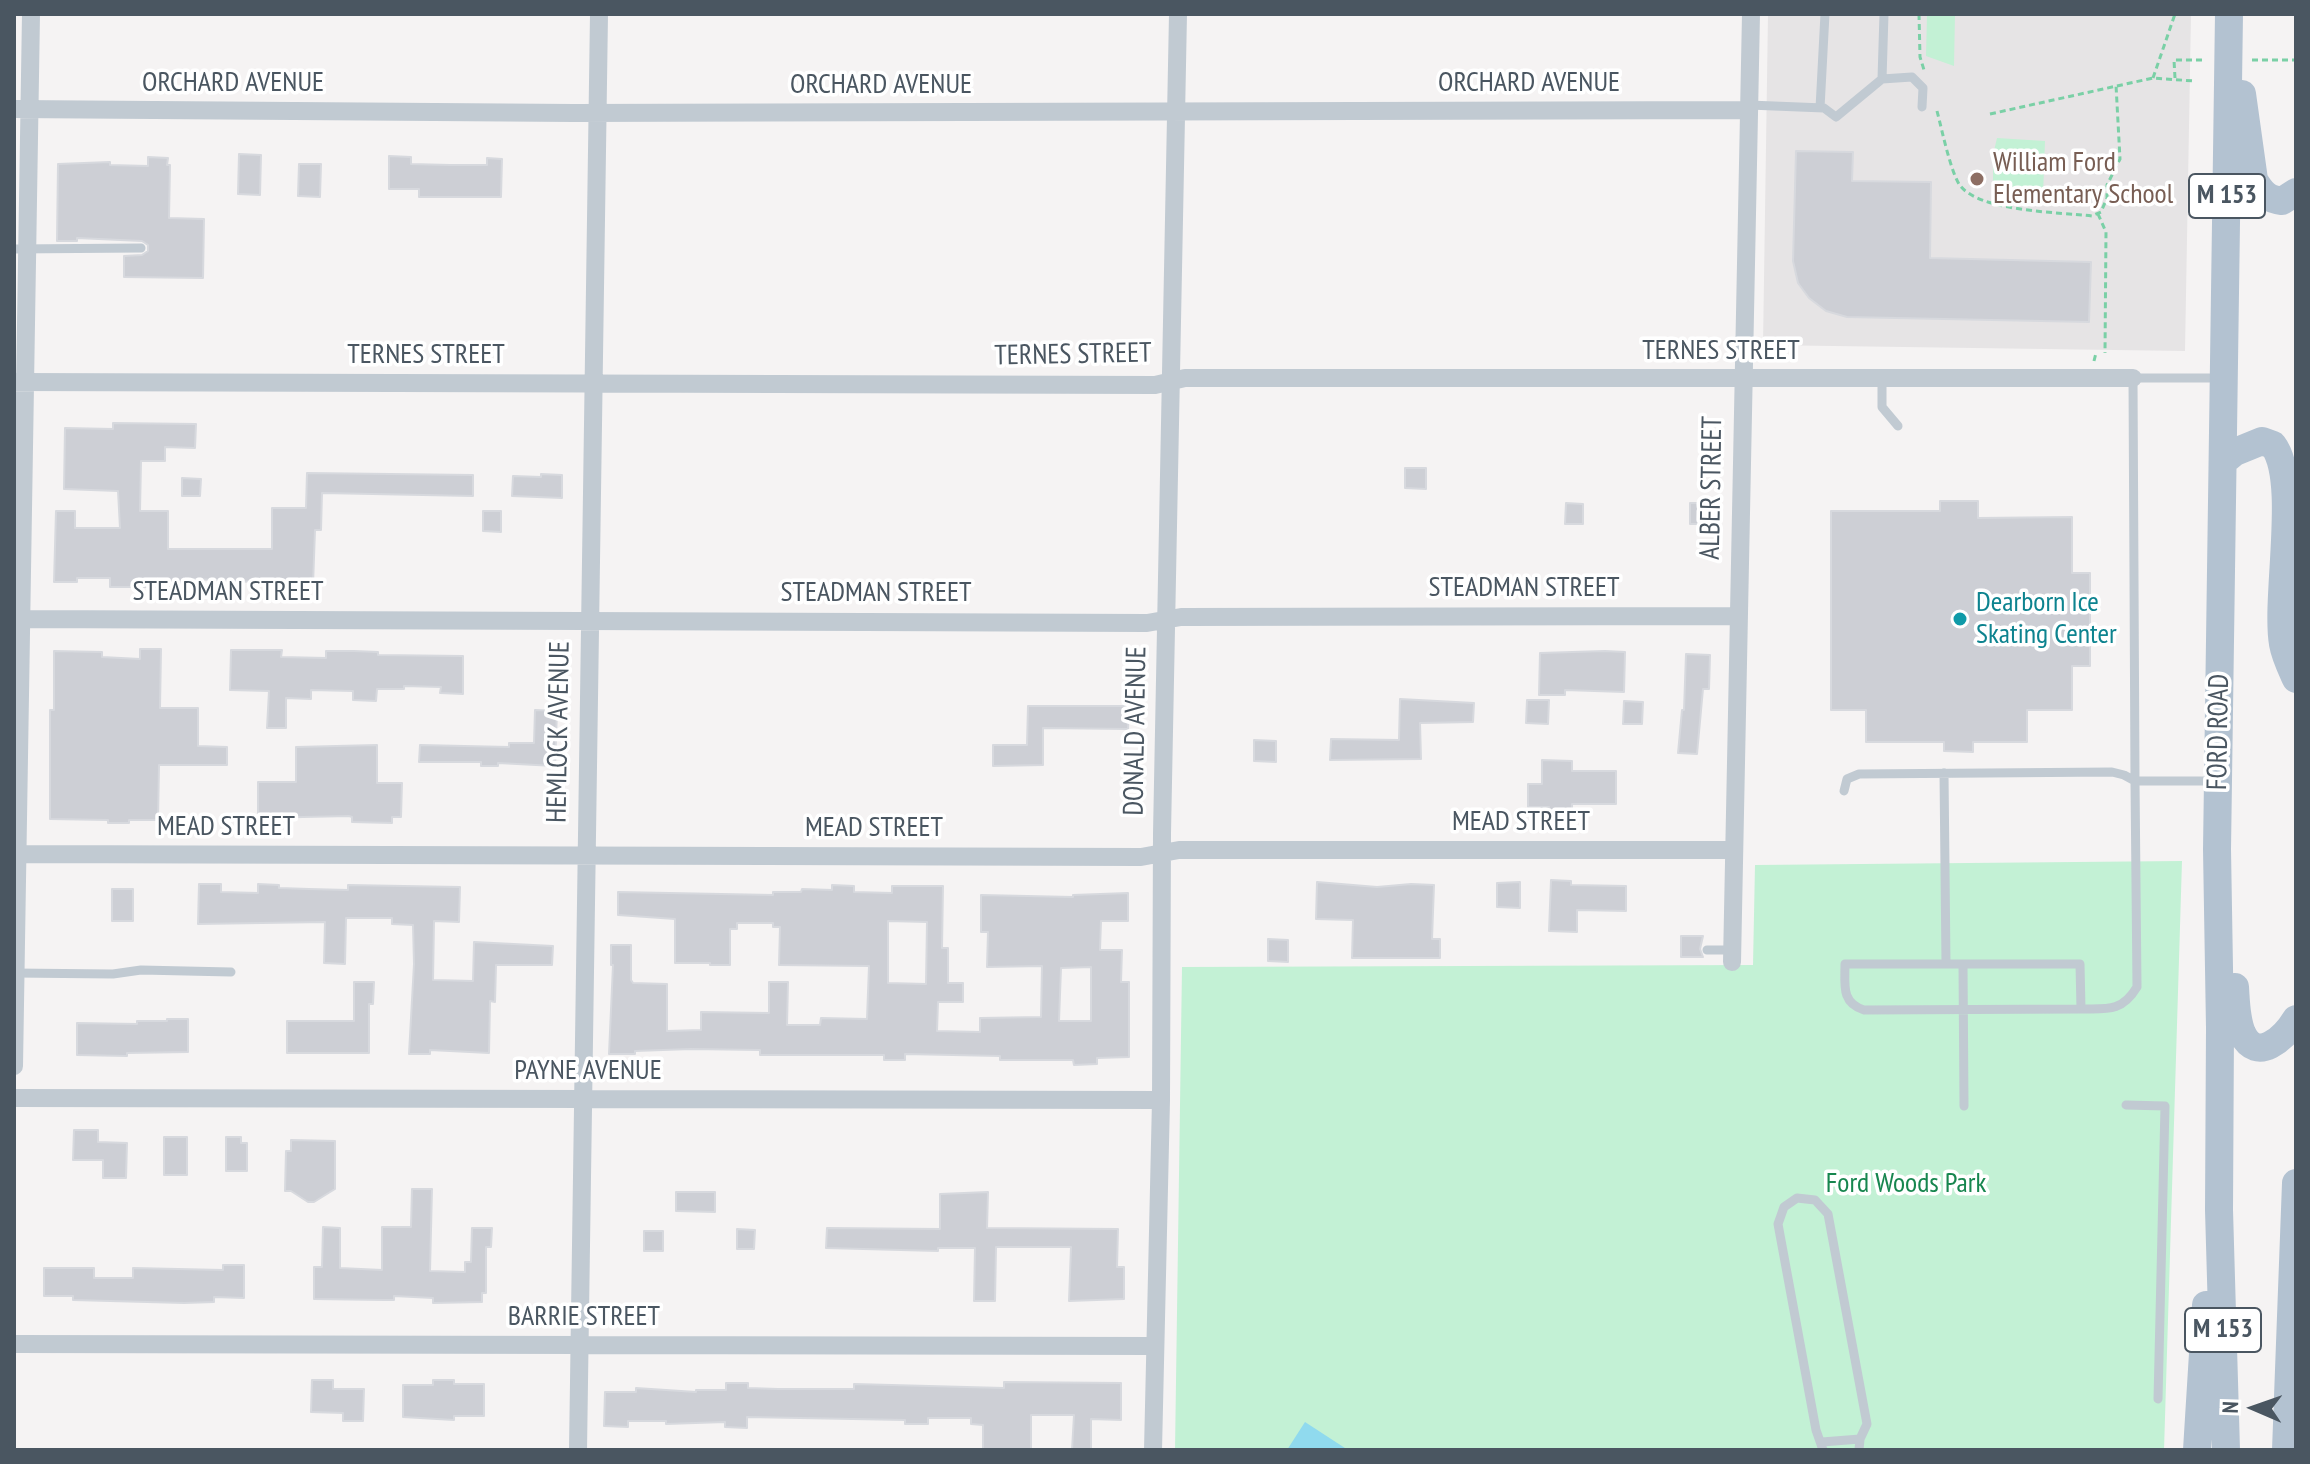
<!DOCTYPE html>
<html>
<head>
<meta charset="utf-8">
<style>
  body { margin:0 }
  #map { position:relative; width:2310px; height:1464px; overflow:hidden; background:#f5f3f3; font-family:"PT Sans Narrow",sans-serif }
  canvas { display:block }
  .frame { position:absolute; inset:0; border:16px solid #4a5661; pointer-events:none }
  .north { position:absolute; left:2214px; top:1368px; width:80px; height:80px; -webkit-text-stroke:6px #fff; paint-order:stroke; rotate:272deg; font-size:22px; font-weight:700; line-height:32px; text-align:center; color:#4a5661 }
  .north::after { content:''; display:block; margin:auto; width:28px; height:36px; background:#4a5661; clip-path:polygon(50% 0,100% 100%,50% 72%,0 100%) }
</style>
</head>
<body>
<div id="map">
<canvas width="2310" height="1464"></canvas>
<div class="frame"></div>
<div class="north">N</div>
</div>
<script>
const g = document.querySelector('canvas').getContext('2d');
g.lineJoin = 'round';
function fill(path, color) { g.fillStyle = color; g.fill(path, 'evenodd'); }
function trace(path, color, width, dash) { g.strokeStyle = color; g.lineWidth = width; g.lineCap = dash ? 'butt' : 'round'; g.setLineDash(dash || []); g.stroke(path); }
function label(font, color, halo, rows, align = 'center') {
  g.font = font + ' "PT Sans Narrow",sans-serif'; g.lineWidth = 7; g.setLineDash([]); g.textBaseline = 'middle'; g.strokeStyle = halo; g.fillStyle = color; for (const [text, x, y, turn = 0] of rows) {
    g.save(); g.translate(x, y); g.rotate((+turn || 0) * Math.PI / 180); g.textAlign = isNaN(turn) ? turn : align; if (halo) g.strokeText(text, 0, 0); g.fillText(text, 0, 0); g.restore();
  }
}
fill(new Path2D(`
  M 1768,14 L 2191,14 L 2185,351 L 1763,345 Z`), '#e6e4e5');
fill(new Path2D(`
  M 1927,14 L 1955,14 L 1954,66 L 1926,56 Z
  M 1997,138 L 2045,141 L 2043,196 L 2014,197 L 1993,193 L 1993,155 Z
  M 2182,861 L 2164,1450 L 1175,1450 L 1182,967 L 1753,965 L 1755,865 Z`), '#c3f1d5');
fill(new Path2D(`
  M 1305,1422 L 1348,1450 L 1287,1450 Z`), '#90daee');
const building = new Path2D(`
  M 1796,151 L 1853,152 L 1852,181 L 1931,182 L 1930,258 L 2091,262 L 2089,322 L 1847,317 L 1826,311 L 1809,298 L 1798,283 L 1793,261 Z
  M 239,154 L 261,155 L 260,195 L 238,194 Z
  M 389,156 L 411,157 L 411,164 L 450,165 L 487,165 L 487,158 L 502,159 L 501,197 L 419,197 L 419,189 L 389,189 Z
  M 148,157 L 168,158 L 167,165 L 170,165 L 169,218 L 204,219 L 203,278 L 124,277 L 124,256 L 142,255 L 148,251 L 148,245 L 142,241 L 77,238 L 77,241 L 57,241 L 58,164 L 110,162 L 110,165 L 148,166 Z
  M 299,164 L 321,164 L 320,197 L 298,196 Z
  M 113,423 L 196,424 L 195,448 L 165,447 L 165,461 L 141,461 L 140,511 L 168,511 L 168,549 L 272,549 L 272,508 L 306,508 L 307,473 L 473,475 L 473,496 L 322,493 L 321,530 L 315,530 L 313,585 L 194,579 L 194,587 L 110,587 L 110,578 L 77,578 L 77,582 L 54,582 L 56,511 L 75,511 L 75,528 L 120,528 L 118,491 L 64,489 L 65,428 L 113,429 Z
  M 1405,468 L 1426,468 L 1426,489 L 1405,488 Z
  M 541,474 L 562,475 L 562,498 L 512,496 L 513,476 L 541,477 Z
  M 182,478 L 201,479 L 200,496 L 182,496 Z
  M 1940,501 L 1978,501 L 1978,518 L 2072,517 L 2072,573 L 2090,573 L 2090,666 L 2072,666 L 2072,710 L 2027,710 L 2027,742 L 1973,742 L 1973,752 L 1944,751 L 1944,742 L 1866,742 L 1866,710 L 1831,710 L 1831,511 L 1940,511 Z
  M 1566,503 L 1583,504 L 1583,524 L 1565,524 Z
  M 1690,503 L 1712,503 L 1711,524 L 1690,524 Z
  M 483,511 L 501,511 L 501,532 L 483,531 Z
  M 140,649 L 161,649 L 160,708 L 198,708 L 198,746 L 227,747 L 227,765 L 159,765 L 158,820 L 129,820 L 129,823 L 108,823 L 108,820 L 50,819 L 50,710 L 54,710 L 54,651 L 102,652 L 102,657 L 140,659 Z
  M 231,650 L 282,650 L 281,657 L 326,658 L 326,651 L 354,651 L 378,652 L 378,655 L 463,656 L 463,694 L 440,693 L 441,687 L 404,686 L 404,689 L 377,689 L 376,701 L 353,700 L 353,691 L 311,690 L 311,699 L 286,698 L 286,728 L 267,728 L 269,691 L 230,690 Z
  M 1605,651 L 1625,652 L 1624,692 L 1565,690 L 1565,695 L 1539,695 L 1540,653 Z
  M 1686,654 L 1710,655 L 1709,689 L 1703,689 L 1697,754 L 1678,753 L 1682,710 L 1684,710 Z
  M 1400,699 L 1474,703 L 1473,722 L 1420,723 L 1421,759 L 1330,760 L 1331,739 L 1399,740 Z
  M 1527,700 L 1549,700 L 1548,724 L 1526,723 Z
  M 1624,701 L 1643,702 L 1642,724 L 1623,724 Z
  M 1028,706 L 1129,706 L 1128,729 L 1043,728 L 1043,765 L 993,766 L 993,745 L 1027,745 Z
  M 535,710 L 557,711 L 555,766 L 498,763 L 498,766 L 481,766 L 481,762 L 419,762 L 420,745 L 509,747 L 509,743 L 534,743 Z
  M 1254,740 L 1276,741 L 1276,762 L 1254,761 Z
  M 377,745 L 377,783 L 402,783 L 401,817 L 392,817 L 392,823 L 352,822 L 352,817 L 349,816 L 258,818 L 258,782 L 296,782 L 296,747 Z
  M 1542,760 L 1572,761 L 1572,771 L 1616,771 L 1616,804 L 1572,804 L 1572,812 L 1549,811 L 1549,807 L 1528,807 L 1528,784 L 1542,784 Z
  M 1551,880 L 1571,881 L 1571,885 L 1626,886 L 1626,911 L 1577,910 L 1577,932 L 1549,931 Z
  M 1317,882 L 1377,887 L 1411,884 L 1434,885 L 1432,939 L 1440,939 L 1440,958 L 1352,958 L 1353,920 L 1316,919 Z
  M 1520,882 L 1520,908 L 1497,907 L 1497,883 Z
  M 199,884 L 221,884 L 221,892 L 258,893 L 258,884 L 279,885 L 279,888 L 309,889 L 348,890 L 348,885 L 460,887 L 459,922 L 434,921 L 433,980 L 473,981 L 474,942 L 553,946 L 552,965 L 496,965 L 495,1002 L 490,1001 L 489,1053 L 430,1050 L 430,1054 L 409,1054 L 414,964 L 413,925 L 392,924 L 392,918 L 346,918 L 345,964 L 324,963 L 325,922 L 198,924 Z
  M 832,885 L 854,886 L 854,892 L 892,893 L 892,886 L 943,886 L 942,948 L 948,948 L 948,983 L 963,983 L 963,1002 L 938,1002 L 937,1031 L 980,1032 L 980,1018 L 1041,1017 L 1042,966 L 987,967 L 988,932 L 981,932 L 981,895 L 1073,897 L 1073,895 L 1128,893 L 1128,921 L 1101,921 L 1100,950 L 1122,950 L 1121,982 L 1129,982 L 1129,1057 L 1097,1058 L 1097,1064 L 1074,1065 L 1073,1060 L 1000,1060 L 1000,1056 L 905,1054 L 905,1060 L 884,1060 L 884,1055 L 760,1055 L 760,1050 L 691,1049 L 635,1051 L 635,1054 L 609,1054 L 613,965 L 611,965 L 611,945 L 631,945 L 631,980 L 633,983 L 667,984 L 667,1031 L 701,1030 L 701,1012 L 769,1013 L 769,982 L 788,982 L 787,1025 L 820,1025 L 821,1018 L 867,1019 L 869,966 L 779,965 L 780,927 L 773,927 L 773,923 L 737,923 L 737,929 L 730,929 L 730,965 L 710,965 L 710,963 L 675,963 L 675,919 L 618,915 L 618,892 L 773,895 L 773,892 L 801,892 L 802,889 L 832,890 ZM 888,921 L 927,922 L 926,984 L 888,983 ZM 1091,967 L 1091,1021 L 1059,1021 L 1061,968 Z
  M 112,889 L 133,889 L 133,921 L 112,921 Z
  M 1681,936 L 1703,936 L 1700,949 L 1703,957 L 1681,957 Z
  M 1268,939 L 1288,940 L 1288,962 L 1268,961 Z
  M 354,982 L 374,982 L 373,1004 L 369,1004 L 369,1053 L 287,1053 L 287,1021 L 354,1021 Z
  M 167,1019 L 188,1019 L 188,1052 L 127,1053 L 127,1056 L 77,1055 L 77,1023 L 137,1024 L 137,1021 L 167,1021 Z
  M 74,1130 L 98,1130 L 98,1142 L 127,1143 L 126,1178 L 103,1178 L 103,1160 L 73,1160 Z
  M 164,1137 L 187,1137 L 187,1175 L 164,1175 Z
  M 226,1137 L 241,1137 L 241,1143 L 247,1143 L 247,1171 L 226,1171 Z
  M 291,1140 L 335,1141 L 335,1189 L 314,1202 L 308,1202 L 291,1191 L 285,1191 L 286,1151 L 291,1151 Z
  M 412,1189 L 432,1189 L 430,1271 L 465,1272 L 465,1262 L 471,1262 L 472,1228 L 492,1228 L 491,1247 L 486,1247 L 486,1293 L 482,1293 L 482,1302 L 433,1303 L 433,1298 L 394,1296 L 394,1300 L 384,1300 L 314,1299 L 314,1267 L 322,1267 L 323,1227 L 340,1228 L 340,1268 L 382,1270 L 382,1227 L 411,1227 Z
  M 676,1192 L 715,1192 L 715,1212 L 676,1211 Z
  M 988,1192 L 987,1228 L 1118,1229 L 1117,1267 L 1124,1267 L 1124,1299 L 1069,1301 L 1071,1247 L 996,1247 L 995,1301 L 974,1301 L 975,1248 L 938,1248 L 938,1251 L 826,1248 L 827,1228 L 940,1229 L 940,1194 Z
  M 737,1229 L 755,1230 L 754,1249 L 737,1249 Z
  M 644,1231 L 663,1231 L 663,1251 L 644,1251 Z
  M 223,1265 L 244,1265 L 244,1298 L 214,1297 L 214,1302 L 184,1303 L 73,1300 L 73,1296 L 44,1296 L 44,1268 L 94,1268 L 94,1278 L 133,1278 L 133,1268 L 223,1270 Z
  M 312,1380 L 333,1380 L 333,1389 L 364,1389 L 363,1421 L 343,1421 L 343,1413 L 311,1412 Z
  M 433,1380 L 454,1380 L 454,1384 L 484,1384 L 484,1416 L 454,1416 L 454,1420 L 403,1417 L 403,1385 L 433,1385 Z
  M 1004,1382 L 1121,1383 L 1121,1420 L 1091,1419 L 1091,1450 L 1072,1450 L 1074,1415 L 1031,1415 L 1031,1450 L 983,1450 L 983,1425 L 971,1424 L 971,1418 L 928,1418 L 928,1424 L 905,1424 L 905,1420 L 747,1417 L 747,1428 L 725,1427 L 725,1422 L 666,1424 L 666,1421 L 628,1421 L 628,1427 L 604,1426 L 605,1392 L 636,1392 L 636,1388 L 696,1392 L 696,1390 L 726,1390 L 726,1383 L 748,1383 L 748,1388 L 778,1389 L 854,1389 L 854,1384 L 1004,1388 Z`);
fill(building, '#cdcfd5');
trace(building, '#d7d9de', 2);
trace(new Path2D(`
  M 1919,14 L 1920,57 L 1924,70
  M 2252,60 L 2296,60
  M 2153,78 L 2175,14
  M 2175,78 L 2174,60 L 2204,60
  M 1937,111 C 1942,130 1950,169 1959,184 C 1977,212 2060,212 2092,216 L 2101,212 L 2107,198 L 2107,185 L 2120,159 L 2116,85
  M 1990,114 L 2153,78 L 2194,81
  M 2098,214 L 2106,232 L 2105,353
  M 2094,361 L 2096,353`), '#7ad0a6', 3, [6, 4]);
trace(new Path2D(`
  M 1882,79 L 1884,14
  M 1749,105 L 1824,108 L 1836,117 L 1882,79 L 1912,77 L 1923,88 L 1922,107
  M 1820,108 L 1825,14
  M 14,249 L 141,248
  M 1882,378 L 1882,407 L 1898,426
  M 1944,773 L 1946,964
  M 2216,781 L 2135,781 L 2133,378 L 2222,378
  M 1844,791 L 1847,779 L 1859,774 L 2112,772 L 2124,775 L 2135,781 L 2137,987 C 2122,1012 2107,1009 2081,1009 L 1864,1010 C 1841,1003 1845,985 1845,964 L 2080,964 L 2081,1009
  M 1707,950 L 1732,950
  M 1963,964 L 1964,1106
  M 14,973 L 113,974 L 141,970 L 231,972
  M 2126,1105 L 2165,1106 L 2158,1399
  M 1822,1442 L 1860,1439
  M 1823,1450 L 1816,1430 L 1778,1224 L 1784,1207 L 1797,1198 L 1815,1200 L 1828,1214 L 1867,1424 L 1860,1439 L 1859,1450`), '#c1cad2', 9);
trace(new Path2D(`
  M 14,109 L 574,113 L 1748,110
  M 14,382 L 1155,385 L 1185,378 L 2133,378
  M 14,619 L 1147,623 L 1181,617 L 1738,616
  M 14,854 L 1141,857 L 1179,850 L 1733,850
  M 1732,962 L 1751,14
  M 14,1066 L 31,14
  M 14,1098 L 1161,1100
  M 14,1344 L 1155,1346
  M 578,1450 L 599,14
  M 1153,1450 L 1161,1100 L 1162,833 L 1178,14`), '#c1cad2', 18);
trace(new Path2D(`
  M 2242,94 L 2254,180 C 2262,193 2267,199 2282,201 L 2296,192
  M 2224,461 L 2235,452 L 2262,441 L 2273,445 C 2300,480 2275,596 2283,644 C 2285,656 2291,668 2296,679
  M 2235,987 C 2236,1002 2236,1019 2242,1033 C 2257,1065 2285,1037 2296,1019
  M 2197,1450 L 2206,1305
  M 2226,1450 L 2219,1210 L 2220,1028 L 2217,849 L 2229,14
  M 2286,1450 L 2296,1183`), '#b3c2d1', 28);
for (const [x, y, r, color] of [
  [1977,179,8,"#8d6e63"],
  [1960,619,8,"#0f9aa8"]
]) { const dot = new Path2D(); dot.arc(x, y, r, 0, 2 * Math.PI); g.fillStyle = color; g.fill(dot); trace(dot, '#fff', 3); }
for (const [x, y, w] of [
  [2227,196,76],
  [2223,1330,76]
]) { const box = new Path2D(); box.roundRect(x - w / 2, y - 22, w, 44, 6); g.fillStyle = '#fff'; g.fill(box); trace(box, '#4a5661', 2); }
label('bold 26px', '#4a5661', null, [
  ["M 153",2227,196],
  ["M 153",2223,1330]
]);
label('28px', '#4a5661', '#fff', [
  ["ORCHARD AVENUE",233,83],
  ["ORCHARD AVENUE",1529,83],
  ["ORCHARD AVENUE",881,85],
  ["TERNES STREET",1721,351],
  ["TERNES STREET",426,355],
  ["TERNES STREET",1073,355,-1],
  ["ALBER STREET",1712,488,-89],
  ["STEADMAN STREET",1524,588],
  ["STEADMAN STREET",228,592],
  ["STEADMAN STREET",876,593],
  ["DONALD AVENUE",1136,731,-89],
  ["HEMLOCK AVENUE",559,732,-89],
  ["FORD ROAD",2219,732,-89],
  ["MEAD STREET",1521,822],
  ["MEAD STREET",226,827],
  ["MEAD STREET",874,828],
  ["PAYNE AVENUE",588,1071],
  ["BARRIE STREET",584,1317]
]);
label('28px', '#785e54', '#fff', [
  ["William Ford",1993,163],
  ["Elementary School",1993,195]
], 'left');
label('28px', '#0d838f', '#fff', [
  ["Dearborn Ice",1976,603],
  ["Skating Center",1976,635]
], 'left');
label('28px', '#17864f', '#fff', [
  ["Ford Woods Park",1906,1184]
]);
</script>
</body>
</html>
